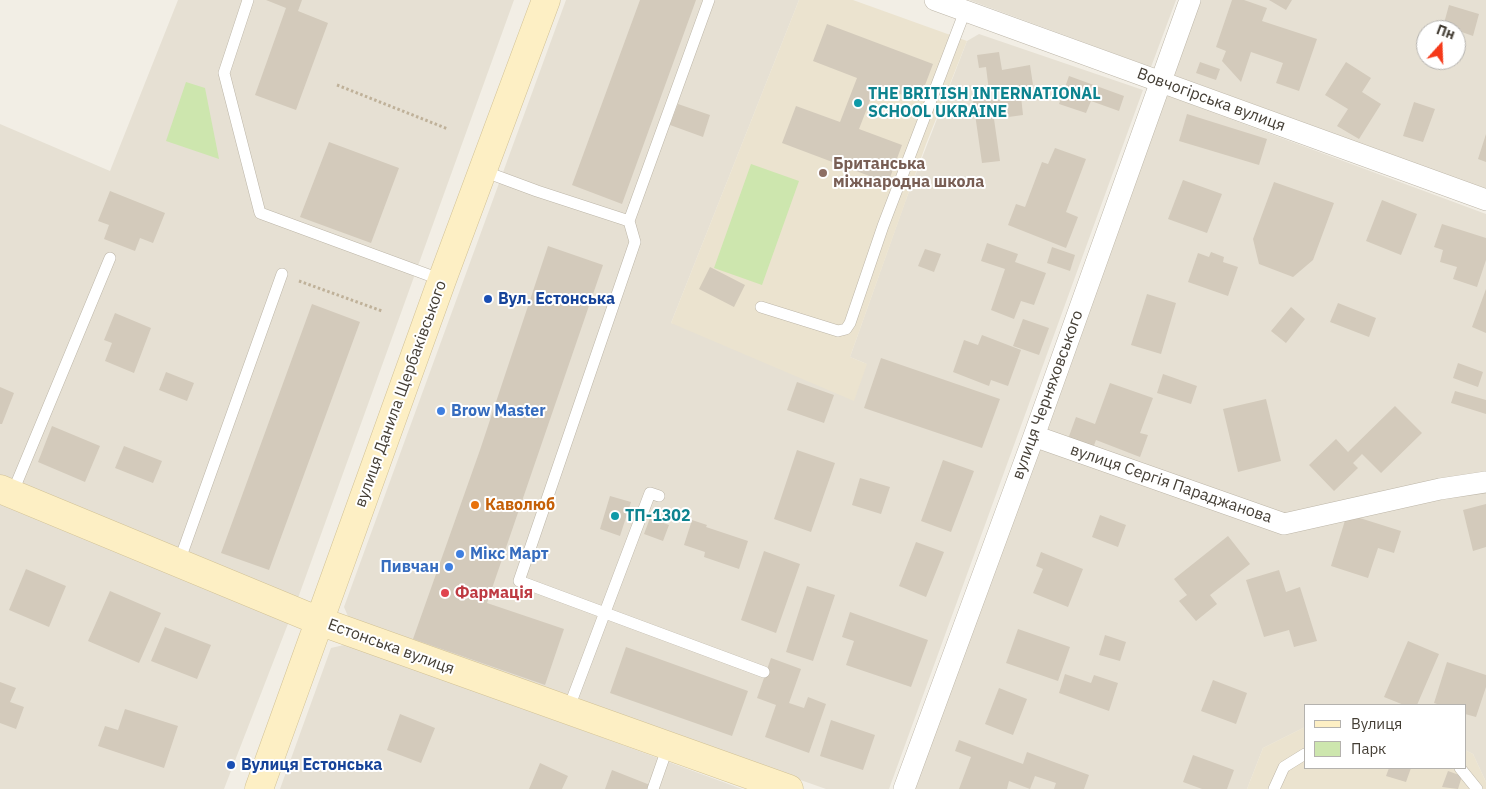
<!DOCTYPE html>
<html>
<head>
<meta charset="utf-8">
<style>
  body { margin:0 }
  #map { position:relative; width:1486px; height:789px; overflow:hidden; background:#f2eee5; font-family:"IBM Plex Sans",sans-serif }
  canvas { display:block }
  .legend { position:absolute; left:1304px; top:704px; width:162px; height:65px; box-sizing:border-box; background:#fff; border:1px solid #b4b2ae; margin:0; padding:6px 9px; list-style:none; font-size:15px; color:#443e35 }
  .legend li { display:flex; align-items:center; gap:10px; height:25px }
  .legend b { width:25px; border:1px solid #b4b2ae }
  .north { position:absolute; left:1416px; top:20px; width:50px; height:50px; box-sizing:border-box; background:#fff; border:1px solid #b4b2ae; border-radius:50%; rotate:20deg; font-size:14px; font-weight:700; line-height:20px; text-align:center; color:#443e35 }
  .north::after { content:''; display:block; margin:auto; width:18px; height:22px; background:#f53919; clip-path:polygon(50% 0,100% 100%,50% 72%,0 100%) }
</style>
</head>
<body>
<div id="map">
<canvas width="1486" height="789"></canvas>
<ul class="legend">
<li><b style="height:6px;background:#fdefc4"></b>Вулиця</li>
<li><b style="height:14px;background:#cde6ae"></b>Парк</li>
</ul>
<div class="north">Пн</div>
</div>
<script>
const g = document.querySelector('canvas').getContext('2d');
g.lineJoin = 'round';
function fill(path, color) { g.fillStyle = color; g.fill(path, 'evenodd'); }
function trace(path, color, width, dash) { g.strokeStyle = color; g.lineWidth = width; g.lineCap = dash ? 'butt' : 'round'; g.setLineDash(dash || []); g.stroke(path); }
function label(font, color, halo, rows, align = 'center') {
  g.font = font + ' "IBM Plex Sans",sans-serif'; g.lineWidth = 4; g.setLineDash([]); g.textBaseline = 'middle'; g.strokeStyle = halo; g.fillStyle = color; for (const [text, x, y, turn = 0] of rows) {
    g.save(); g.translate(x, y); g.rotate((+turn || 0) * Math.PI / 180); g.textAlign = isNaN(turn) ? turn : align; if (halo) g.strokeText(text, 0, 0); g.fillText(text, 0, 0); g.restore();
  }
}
fill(new Path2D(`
  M 178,0 L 514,0 L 298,598 L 224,789 L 0,789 L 0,124 L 110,171 Z
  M 566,0 L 799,0 L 671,323 L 867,364 L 850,357 L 905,202 L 967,41 L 979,34 L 1143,90 L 889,789 L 826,789 L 350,621 L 344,607 Z
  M 969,0 L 1176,0 L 1151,67 Z
  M 1198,0 L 1486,0 L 1486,189 L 1170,74 ZM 1426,30 L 1456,30 L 1456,60 L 1426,60 Z
  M 1163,94 L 1486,214 L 1486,782 L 1473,754 L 1465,750 L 1465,705 L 1305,705 L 1305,727 L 1263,748 L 1247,789 L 915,789 Z
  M 348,644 L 742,789 L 280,789 L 331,648 Z`), '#e6e0d3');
fill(new Path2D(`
  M 799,0 L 853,0 L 967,41 L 926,144 L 850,357 L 867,364 L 854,401 L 671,323 Z
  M 1305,727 L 1305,768 L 1465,768 L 1465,750 L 1473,754 L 1486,782 L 1486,789 L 1247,789 L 1263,748 Z`), '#ebe3cf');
fill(new Path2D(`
  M 186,82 L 205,88 L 219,159 L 166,141 Z
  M 751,164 L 799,181 L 762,285 L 714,268 Z`), '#cde6ae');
fill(new Path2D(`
  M 266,0 L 302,0 L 298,11 L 328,23 L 296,110 L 255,95 L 286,8 Z
  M 640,0 L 696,0 L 622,204 L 572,185 Z
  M 1232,0 L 1244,0 L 1267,8 L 1262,21 L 1317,39 L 1299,91 L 1276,83 L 1283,63 L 1251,52 L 1241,82 L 1222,61 L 1226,51 L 1216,47 Z
  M 1269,0 L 1292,0 L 1286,10 Z
  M 1449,5 L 1479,14 L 1473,36 L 1456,30 L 1443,27 Z
  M 827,24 L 933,64 L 919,101 L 876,85 L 859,129 L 902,145 L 888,183 L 782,143 L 796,106 L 840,122 L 857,78 L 813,61 Z
  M 999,52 L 1002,70 L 1030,65 L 1033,85 L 1020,87 L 1023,115 L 994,119 L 1000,161 L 982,163 L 972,93 L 989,91 L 986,67 L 979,68 L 977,55 Z
  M 1200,62 L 1220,69 L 1216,80 L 1196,73 Z
  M 1346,62 L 1371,78 L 1362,92 L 1381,104 L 1359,139 L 1337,126 L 1348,109 L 1325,95 Z
  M 1069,76 L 1124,96 L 1119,111 L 1091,101 L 1086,113 L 1059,104 Z
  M 1414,102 L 1435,109 L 1423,142 L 1403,136 Z
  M 678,104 L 710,115 L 703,137 L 670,125 Z
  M 1187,114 L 1267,139 L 1259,165 L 1179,141 Z
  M 1486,134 L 1486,162 L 1478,159 Z
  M 329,142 L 399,168 L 371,243 L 300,217 Z
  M 1055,148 L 1086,159 L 1066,212 L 1078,217 L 1066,248 L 1008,225 L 1016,204 L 1025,207 L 1042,162 L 1048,164 Z
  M 1183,180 L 1222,194 L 1207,233 L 1168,219 Z
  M 1274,182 L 1334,203 L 1313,260 L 1293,277 L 1259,264 L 1253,239 Z
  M 110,191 L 165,213 L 153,243 L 140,238 L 135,251 L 104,239 L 109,225 L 98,221 Z
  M 1382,200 L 1417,214 L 1401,255 L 1366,241 Z
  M 1442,224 L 1486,238 L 1486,260 L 1477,287 L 1453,279 L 1457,267 L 1440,262 L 1443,250 L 1434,247 Z
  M 987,243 L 1018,254 L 1015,262 L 1046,273 L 1034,305 L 1021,301 L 1014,319 L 991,310 L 1005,269 L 981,261 Z
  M 548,246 L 603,265 L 487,603 L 564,629 L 545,685 L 413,639 L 480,450 Z
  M 1052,247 L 1075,255 L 1070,271 L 1047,263 Z
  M 925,249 L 941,254 L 934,272 L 918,266 Z
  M 1211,252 L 1224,257 L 1223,262 L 1238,267 L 1228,296 L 1188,282 L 1198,253 L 1209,257 Z
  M 710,267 L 745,285 L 734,307 L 699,289 Z
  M 1486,289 L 1486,333 L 1472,327 Z
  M 1147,294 L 1176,303 L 1161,354 L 1131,345 Z
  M 1338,303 L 1376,318 L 1369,337 L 1330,322 Z
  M 312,304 L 360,322 L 269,570 L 221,553 Z
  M 1291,307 L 1305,319 L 1286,343 L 1271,331 Z
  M 115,313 L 151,328 L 134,373 L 105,361 L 112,343 L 104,340 Z
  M 1023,319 L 1049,328 L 1039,355 L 1013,346 Z
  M 982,335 L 1021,350 L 1008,386 L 991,380 L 989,386 L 953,372 L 964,340 L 978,345 Z
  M 881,358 L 1000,399 L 982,448 L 864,408 Z
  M 1458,363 L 1483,372 L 1478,387 L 1453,378 Z
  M 166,372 L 194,383 L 187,401 L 159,390 Z
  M 1163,374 L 1197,386 L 1191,404 L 1157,393 Z
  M 797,382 L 834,395 L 824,423 L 787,410 Z
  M 1110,383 L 1153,398 L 1140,433 L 1148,435 L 1140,457 L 1096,440 L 1093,448 L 1068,439 L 1076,417 L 1095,424 Z
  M 0,387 L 14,393 L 2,424 L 0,424 Z
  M 1455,391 L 1486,400 L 1486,414 L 1451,403 Z
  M 1266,399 L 1281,461 L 1238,472 L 1223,409 Z
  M 1395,406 L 1422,433 L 1381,473 L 1362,454 L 1353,463 L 1358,468 L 1334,491 L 1309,465 L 1336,439 L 1348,452 Z
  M 52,426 L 100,446 L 85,482 L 38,462 Z
  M 124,446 L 162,461 L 153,483 L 115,468 Z
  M 797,450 L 835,463 L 811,532 L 774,519 Z
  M 943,460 L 974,471 L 951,532 L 921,521 Z
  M 860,478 L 890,487 L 881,514 L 852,505 Z
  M 610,496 L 631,502 L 620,536 L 600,529 Z
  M 1486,504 L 1486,547 L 1473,551 L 1463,510 Z
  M 1347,514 L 1401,531 L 1394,553 L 1378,548 L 1368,578 L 1331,566 Z
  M 1100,515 L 1126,525 L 1118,547 L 1092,537 Z
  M 650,518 L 669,525 L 663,541 L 644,534 Z
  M 692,520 L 707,525 L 706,527 L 748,541 L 739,569 L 704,557 L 705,552 L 684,545 Z
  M 1228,536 L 1250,564 L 1210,595 L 1217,604 L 1196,621 L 1179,601 L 1187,595 L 1174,579 Z
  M 916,542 L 944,552 L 926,597 L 899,586 Z
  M 764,551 L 800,564 L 776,633 L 741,620 Z
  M 1041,552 L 1083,569 L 1068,607 L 1033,593 L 1043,569 L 1036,566 Z
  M 26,569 L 66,586 L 49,627 L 9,610 Z
  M 1279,570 L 1286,592 L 1300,587 L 1317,641 L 1294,647 L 1289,630 L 1264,637 L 1246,580 Z
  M 807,586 L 835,595 L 813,661 L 786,652 Z
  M 110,591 L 161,613 L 139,663 L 88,641 Z
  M 850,612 L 928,640 L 911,687 L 846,665 L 854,641 L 842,637 Z
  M 165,627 L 211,645 L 197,679 L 151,661 Z
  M 1018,629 L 1070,647 L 1058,681 L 1006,663 Z
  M 1105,635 L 1126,642 L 1120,661 L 1099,655 Z
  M 1408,641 L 1439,654 L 1417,705 L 1404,705 L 1384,697 Z
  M 626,647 L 748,691 L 732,736 L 610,693 Z
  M 771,658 L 801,669 L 789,703 L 804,708 L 808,697 L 826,704 L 809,753 L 765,737 L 776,705 L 757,698 Z
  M 1447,662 L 1486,675 L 1486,687 L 1476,717 L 1465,714 L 1465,705 L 1440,705 L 1434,703 Z
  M 1065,674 L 1091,683 L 1094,675 L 1118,683 L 1109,711 L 1059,693 Z
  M 1213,680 L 1247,693 L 1236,724 L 1201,711 Z
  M 0,682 L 16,688 L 10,702 L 24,707 L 16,729 L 0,723 Z
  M 999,688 L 1027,699 L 1013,735 L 985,724 Z
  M 125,709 L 178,726 L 164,768 L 98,746 L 105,726 L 118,730 Z
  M 400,714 L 435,728 L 421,763 L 387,750 Z
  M 831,720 L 875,735 L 863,770 L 820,756 Z
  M 959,740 L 1023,764 L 1027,752 L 1089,775 L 1084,789 L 1054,789 L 1056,783 L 1035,776 L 1030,789 L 1009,781 L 1007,789 L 959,789 L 971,757 L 955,751 Z
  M 1193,755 L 1234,770 L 1227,789 L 1202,789 L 1183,782 Z
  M 540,763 L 568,776 L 562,789 L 529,789 Z
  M 1389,768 L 1411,768 L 1406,782 L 1386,776 Z
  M 612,770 L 650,785 L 649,789 L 605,789 Z
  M 1448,771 L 1462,776 L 1458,789 L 1442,787 Z`), '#d3cabb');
const lane = new Path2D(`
  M 248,0 L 224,73 L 260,213 L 442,280
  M 709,0 L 629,221 L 635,242 L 519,581 L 764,672
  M 483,171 L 537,191 L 629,221
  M 761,307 L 838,331 L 846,329 L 850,323 L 883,226 L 965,11
  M 12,494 L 110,258
  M 179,562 L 282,274
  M 568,710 L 650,493 L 659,496
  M 1460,768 L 1477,789
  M 653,789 L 668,746
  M 1274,789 L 1284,767 L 1305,754`);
const street = new Path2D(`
  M 935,0 L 1486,200
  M 1034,436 L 1284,524 L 1440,489 L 1486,482
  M 904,789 L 1034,436 L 1190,0`);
const secondary = new Path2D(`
  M 0,489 L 319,621 L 789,789
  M 259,789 L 442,280 L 546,0`);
trace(lane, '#bdb6a8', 12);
trace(street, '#bdb6a8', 22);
trace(secondary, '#d2c296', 29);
trace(new Path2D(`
  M 337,85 L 448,129
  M 299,281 L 382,311`), '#bfb199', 3, [2.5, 2.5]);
trace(lane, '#fff', 11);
trace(street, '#fff', 21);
trace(secondary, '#fdefc4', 28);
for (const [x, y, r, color] of [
  [858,103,5,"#0f9aa8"],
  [823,173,5,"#8d6e63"],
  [488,299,5,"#1a4fb4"],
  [441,411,5,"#3f7fe0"],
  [475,505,5,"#e8710a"],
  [615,516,5,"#0f9aa8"],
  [460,554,5,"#3f7fe0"],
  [449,567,5,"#3f7fe0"],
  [445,593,5,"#e0444e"],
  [231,765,5,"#1a4fb4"]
]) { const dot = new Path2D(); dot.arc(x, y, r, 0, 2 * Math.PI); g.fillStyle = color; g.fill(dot); trace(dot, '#fff', 2); }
label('bold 16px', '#0d838f', '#fff', [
  ["THE BRITISH INTERNATIONAL",868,94],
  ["SCHOOL UKRAINE",868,112],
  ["ТП-1302",625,516]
], 'left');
label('16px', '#443e35', '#fff', [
  ["Вовчогірська вулиця",1211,100,20],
  ["вулиця Данила Щербаківського",401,394,-70],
  ["вулиця Черняховського",1048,395,-70],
  ["вулиця Сергія Параджанова",1171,484,19],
  ["Естонська вулиця",391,647,20]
]);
label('bold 16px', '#785e54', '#fff', [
  ["Британська",833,164],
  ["міжнародна школа",833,182]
], 'left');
label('bold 16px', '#164399', '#fff', [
  ["Вул. Естонська",498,299],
  ["Вулиця Естонська",241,765]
], 'left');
label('bold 16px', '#366cbe', '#fff', [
  ["Brow Master",451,411],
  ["Мікс Март",470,554],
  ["Пивчан",439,567,"right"]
], 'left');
label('bold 16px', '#c56008', '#fff', [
  ["Каволюб",485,505]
], 'left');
label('bold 16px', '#be3a42', '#fff', [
  ["Фармація",455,593]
], 'left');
</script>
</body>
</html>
